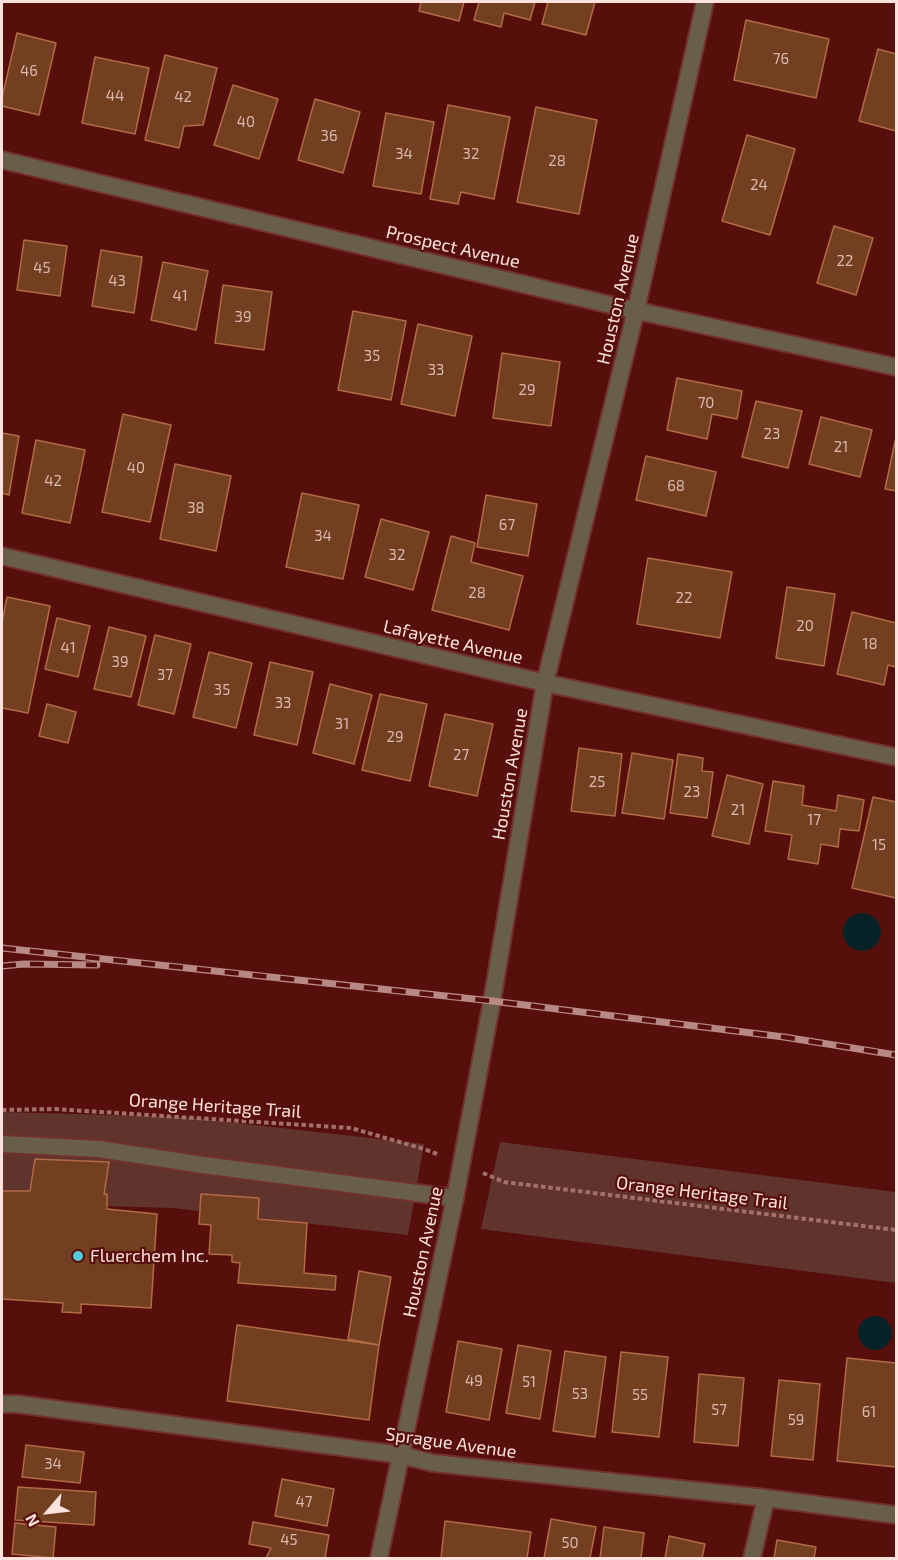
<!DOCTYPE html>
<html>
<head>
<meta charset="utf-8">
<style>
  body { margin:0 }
  #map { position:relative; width:898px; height:1560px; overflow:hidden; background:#570f0b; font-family:"Exo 2",sans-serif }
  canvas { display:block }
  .frame { position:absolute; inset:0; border:3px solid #fde1dd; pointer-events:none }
  .north { position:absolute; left:18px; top:1482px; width:60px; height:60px; -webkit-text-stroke:4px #570f0b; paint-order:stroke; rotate:242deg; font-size:16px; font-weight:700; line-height:24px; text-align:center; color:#fde1dd }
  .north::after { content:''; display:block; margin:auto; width:21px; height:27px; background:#fde1dd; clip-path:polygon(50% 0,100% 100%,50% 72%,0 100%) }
</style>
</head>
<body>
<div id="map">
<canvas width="898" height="1560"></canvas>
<div class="frame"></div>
<div class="north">N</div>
</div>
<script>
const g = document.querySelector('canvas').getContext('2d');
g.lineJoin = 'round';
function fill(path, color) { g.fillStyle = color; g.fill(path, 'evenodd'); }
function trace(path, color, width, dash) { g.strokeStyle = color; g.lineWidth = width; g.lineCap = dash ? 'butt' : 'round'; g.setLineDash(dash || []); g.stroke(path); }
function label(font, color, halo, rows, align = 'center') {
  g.font = font + ' "Exo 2",sans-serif'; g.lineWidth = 4.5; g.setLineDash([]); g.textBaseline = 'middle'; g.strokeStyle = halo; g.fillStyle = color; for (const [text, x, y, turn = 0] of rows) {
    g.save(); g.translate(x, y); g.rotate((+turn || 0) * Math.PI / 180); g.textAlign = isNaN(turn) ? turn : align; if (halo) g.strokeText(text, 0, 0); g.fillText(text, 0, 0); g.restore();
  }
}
fill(new Path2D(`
  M 2,1112 L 184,1117 L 424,1144 L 408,1235 L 173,1208 L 2,1203 Z
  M 500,1142 L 896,1192 L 896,1283 L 481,1229 Z`), '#61332d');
fill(new Path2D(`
  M843 932a19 19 0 1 1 38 0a19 19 0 1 1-38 0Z
  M858 1333a17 17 0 1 1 34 0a17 17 0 1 1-34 0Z`), '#072327');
const building = new Path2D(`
  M 421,2 L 464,2 L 459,21 L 419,11 Z
  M 479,2 L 535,2 L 530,20 L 504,13 L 501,27 L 474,20 Z
  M 548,2 L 595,2 L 586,35 L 542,24 Z
  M 746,20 L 829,39 L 816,98 L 734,80 Z
  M 17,33 L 56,43 L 39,115 L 2,106 L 2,98 Z
  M 878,49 L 896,54 L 896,131 L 859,121 Z
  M 165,55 L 217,68 L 203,125 L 184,126 L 179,148 L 145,140 Z
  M 95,57 L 149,68 L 135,134 L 82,123 Z
  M 233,85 L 278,99 L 259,159 L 214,145 Z
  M 315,99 L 360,112 L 343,173 L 298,160 Z
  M 448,105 L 510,117 L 494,199 L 461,192 L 458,204 L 430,199 Z
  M 536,107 L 597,120 L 579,214 L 517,202 Z
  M 386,113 L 434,122 L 421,194 L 373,186 Z
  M 747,135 L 795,149 L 770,235 L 722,221 Z
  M 834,226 L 873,238 L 856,295 L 817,283 Z
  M 24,240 L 67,246 L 60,296 L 17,290 Z
  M 101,250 L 142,257 L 134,313 L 92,306 Z
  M 163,262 L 208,271 L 196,330 L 151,320 Z
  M 223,285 L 272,292 L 264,350 L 215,343 Z
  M 353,311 L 406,321 L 391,400 L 338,390 Z
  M 418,324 L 472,336 L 455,416 L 401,404 Z
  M 502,353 L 560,362 L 551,426 L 493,418 Z
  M 677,378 L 742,391 L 737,419 L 712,414 L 707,439 L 667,430 Z
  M 756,401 L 802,411 L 788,468 L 742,457 Z
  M 123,414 L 171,425 L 150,522 L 102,512 Z
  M 821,417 L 872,430 L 860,477 L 809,464 Z
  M 2,433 L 19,436 L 9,495 L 2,493 Z
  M 896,437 L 896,491 L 885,489 Z
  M 36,440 L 85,450 L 70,523 L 22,513 Z
  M 646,456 L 716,472 L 706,516 L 636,500 Z
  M 175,464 L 231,476 L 216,551 L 160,539 Z
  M 302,493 L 359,505 L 343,579 L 286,567 Z
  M 486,495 L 537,504 L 528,556 L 477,547 Z
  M 381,519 L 429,532 L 413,590 L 365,577 Z
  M 451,536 L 475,543 L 471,562 L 523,576 L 509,630 L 432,610 Z
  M 648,558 L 732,572 L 720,638 L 637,624 Z
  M 787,587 L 835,594 L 824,666 L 776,658 Z
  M 7,597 L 50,606 L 28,713 L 2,708 L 2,623 Z
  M 852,612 L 896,623 L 896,667 L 888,665 L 884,685 L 837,674 Z
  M 57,618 L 90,626 L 78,677 L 45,669 Z
  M 109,627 L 146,636 L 131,697 L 94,689 Z
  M 155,635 L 191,644 L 174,714 L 138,705 Z
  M 209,652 L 252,663 L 236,728 L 193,717 Z
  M 270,662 L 313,672 L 297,745 L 254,735 Z
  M 330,684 L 372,695 L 354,764 L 313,753 Z
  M 380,694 L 427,704 L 410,781 L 362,770 Z
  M 47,704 L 76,712 L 68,743 L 39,736 Z
  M 445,714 L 493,724 L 477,796 L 429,786 Z
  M 579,748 L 622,754 L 615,816 L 571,811 Z
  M 632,753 L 673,760 L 664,819 L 622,813 Z
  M 678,754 L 703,758 L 702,771 L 713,772 L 707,818 L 670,813 Z
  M 727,775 L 763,784 L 749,844 L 712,836 Z
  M 773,781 L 804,786 L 802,805 L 836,811 L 838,795 L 864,800 L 859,831 L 840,829 L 838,847 L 821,844 L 818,864 L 788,859 L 792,835 L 765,831 Z
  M 873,797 L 896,802 L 896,898 L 852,888 Z
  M 35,1159 L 109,1162 L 104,1194 L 107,1194 L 107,1209 L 157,1214 L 151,1308 L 81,1304 L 81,1313 L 62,1312 L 63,1303 L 2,1299 L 2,1191 L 30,1191 Z
  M 201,1194 L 259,1198 L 258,1219 L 307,1223 L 304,1273 L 336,1276 L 335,1290 L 238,1283 L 240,1263 L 232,1262 L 232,1255 L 209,1254 L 211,1225 L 199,1224 Z
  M 359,1271 L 391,1277 L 379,1345 L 348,1339 Z
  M 237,1325 L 379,1345 L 369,1420 L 227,1401 Z
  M 458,1341 L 502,1349 L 489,1420 L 446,1412 Z
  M 518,1345 L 551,1351 L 540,1419 L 506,1413 Z
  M 565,1351 L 606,1357 L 595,1437 L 553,1431 Z
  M 621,1352 L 668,1357 L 659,1437 L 612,1432 Z
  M 847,1358 L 896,1363 L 896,1467 L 837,1461 Z
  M 699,1374 L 744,1378 L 738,1446 L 694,1442 Z
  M 779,1380 L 820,1384 L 813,1460 L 771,1456 Z
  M 26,1445 L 84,1452 L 80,1483 L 22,1477 Z
  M 282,1479 L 334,1489 L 327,1526 L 275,1516 Z
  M 18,1487 L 96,1492 L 94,1525 L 15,1520 Z
  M 551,1519 L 596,1527 L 590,1558 L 544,1558 Z
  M 445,1521 L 531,1532 L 527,1558 L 441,1558 Z
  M 253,1522 L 329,1535 L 325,1558 L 266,1558 L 271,1548 L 249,1544 Z
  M 15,1523 L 56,1527 L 53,1558 L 12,1554 Z
  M 604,1527 L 644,1533 L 641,1558 L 600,1558 Z
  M 669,1536 L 705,1544 L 702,1558 L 665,1558 Z
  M 777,1540 L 816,1547 L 814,1558 L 774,1558 Z`);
fill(building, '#733f21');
trace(building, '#b26b45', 1.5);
const service = new Path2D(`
  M 2,1144 L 99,1149 L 203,1165 L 455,1198`);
const minor = new Path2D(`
  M 2,160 L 615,306 L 896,367
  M 2,556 L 545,683 L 896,757
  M 2,1404 L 17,1404 L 401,1455 L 433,1463 L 766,1498 L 896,1515
  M 379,1558 L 455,1198 L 492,1001 L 545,683 L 636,310 L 705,2
  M 752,1558 L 766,1498`);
trace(service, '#72312d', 20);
trace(minor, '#72312d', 20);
trace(new Path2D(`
  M 2,1110 L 55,1109 L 351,1128 L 424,1149 L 440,1155
  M 483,1173 L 504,1182 L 896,1230`), '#a4706c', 4, [4.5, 3]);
trace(service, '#695f48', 16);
trace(minor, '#695f48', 16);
const rail = new Path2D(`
  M 2,948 L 492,1001 L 784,1037 L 896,1055
  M 2,966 L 24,964 L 97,965`);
trace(rail, '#b78884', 7);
trace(rail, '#570f0b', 4.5, [14]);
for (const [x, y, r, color] of [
  [78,1256,6,"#53cbdc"]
]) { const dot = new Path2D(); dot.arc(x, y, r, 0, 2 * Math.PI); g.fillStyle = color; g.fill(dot); trace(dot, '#570f0b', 2); }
label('15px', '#dab8ae', null, [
  ["76",781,59],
  ["46",29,71],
  ["44",115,96],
  ["42",183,97],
  ["40",246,122],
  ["36",329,136],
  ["34",404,154],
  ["32",471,154],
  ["28",557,161],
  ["24",759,185],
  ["22",845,261],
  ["45",42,268],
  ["43",117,281],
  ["41",180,296],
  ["39",243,317],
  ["35",372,356],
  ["33",436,370],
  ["29",527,390],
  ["70",706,403],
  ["23",772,434],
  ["21",841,447],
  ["40",136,468],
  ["42",53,481],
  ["68",676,486],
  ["38",196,508],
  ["67",507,525],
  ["34",323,536],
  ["32",397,555],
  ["28",477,593],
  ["22",684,598],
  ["20",805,626],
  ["18",870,644],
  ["41",68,648],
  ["39",120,662],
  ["37",165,675],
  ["35",222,690],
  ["33",283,703],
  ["31",342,724],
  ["29",395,737],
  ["27",461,755],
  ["25",597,782],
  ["23",692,792],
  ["21",738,810],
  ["17",814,820],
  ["15",879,845],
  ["49",474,1381],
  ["51",529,1382],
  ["53",580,1394],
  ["55",640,1395],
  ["57",719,1410],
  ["61",869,1412],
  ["59",796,1420],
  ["34",53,1464],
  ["47",304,1502],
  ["45",289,1540],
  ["50",570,1543]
]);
label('18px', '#fde1dd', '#570f0b', [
  ["Prospect Avenue",453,247,13],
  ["Houston Avenue",618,299,-77],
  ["Lafayette Avenue",453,642,13],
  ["Houston Avenue",510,774,-80],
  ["Orange Heritage Trail",215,1106,4],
  ["Orange Heritage Trail",702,1193,7],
  ["Houston Avenue",423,1252,-78],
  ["Sprague Avenue",451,1443,8]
]);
label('18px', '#fde1dd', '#570f0b', [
  ["Fluerchem Inc.",90,1256]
], 'left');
</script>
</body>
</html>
